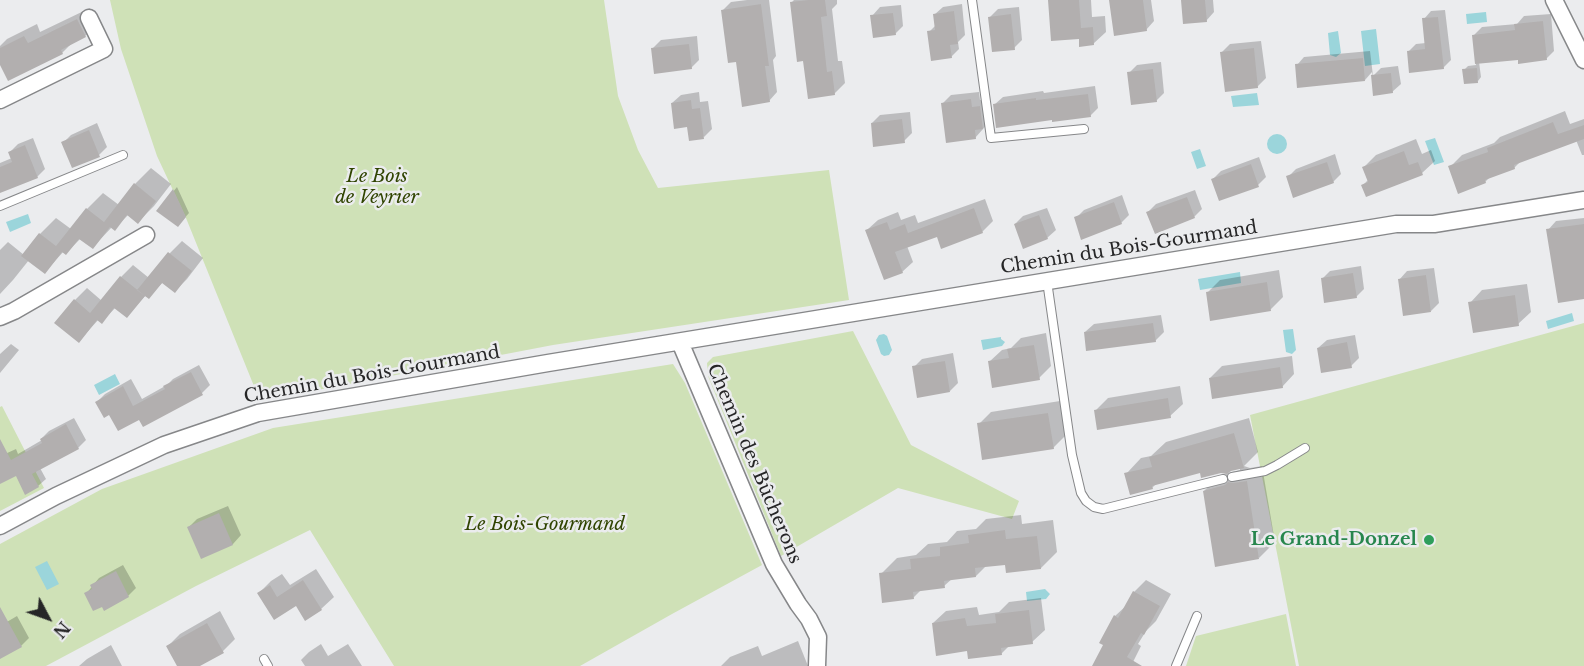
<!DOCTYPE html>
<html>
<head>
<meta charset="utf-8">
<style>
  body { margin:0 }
  #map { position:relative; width:1584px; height:666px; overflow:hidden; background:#ebecee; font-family:"Libre Baskerville",serif }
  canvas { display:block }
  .north { position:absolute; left:18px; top:588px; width:60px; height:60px; -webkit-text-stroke:4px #ebecee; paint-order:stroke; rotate:131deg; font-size:16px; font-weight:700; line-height:24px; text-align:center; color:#262627 }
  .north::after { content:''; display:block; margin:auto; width:21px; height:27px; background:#262627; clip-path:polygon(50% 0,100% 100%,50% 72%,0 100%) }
</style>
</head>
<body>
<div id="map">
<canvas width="1584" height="666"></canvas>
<div class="north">N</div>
</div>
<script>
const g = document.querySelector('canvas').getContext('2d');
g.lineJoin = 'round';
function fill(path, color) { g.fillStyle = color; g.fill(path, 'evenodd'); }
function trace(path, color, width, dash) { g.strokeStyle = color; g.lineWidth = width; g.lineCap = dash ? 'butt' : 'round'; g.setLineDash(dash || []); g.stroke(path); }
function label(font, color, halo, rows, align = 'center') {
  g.font = font + ' "Libre Baskerville",serif'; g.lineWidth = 5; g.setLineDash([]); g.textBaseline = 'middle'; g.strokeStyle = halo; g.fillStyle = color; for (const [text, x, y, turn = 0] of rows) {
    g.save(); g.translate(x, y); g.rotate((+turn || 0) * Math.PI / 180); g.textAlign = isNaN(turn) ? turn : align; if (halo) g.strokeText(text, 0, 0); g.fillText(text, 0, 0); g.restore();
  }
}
fill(new Path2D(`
  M 110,0 L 604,0 L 618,96 L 638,150 L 658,188 L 829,170 L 849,300 L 553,345 L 260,401 L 186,218 L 157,156 L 121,49 Z
  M 1584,323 L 1584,666 L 1299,666 L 1250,415 Z
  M 853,331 L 911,445 L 1019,501 L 1012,519 L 898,488 L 781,556 L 708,376 L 707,363 L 713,357 Z
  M 673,364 L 685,383 L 762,565 L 672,614 L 580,666 L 394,666 L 310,530 L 196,586 L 46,666 L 0,666 L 0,544 L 102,489 L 273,428 Z
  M 2,406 L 44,488 L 0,511 L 0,407 Z
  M 1286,614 L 1296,666 L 1186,666 L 1196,636 Z`), '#cfe1b7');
fill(new Path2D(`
  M 1486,12 L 1487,22 L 1467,24 L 1466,14 Z
  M 1376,29 L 1380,64 L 1365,66 L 1361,31 Z
  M 1338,31 L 1341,53 L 1336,57 L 1330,55 L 1328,33 Z
  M 1257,93 L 1259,105 L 1233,107 L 1231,96 Z
  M1267 144a10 10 0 1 1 20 0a10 10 0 1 1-20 0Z
  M 1435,138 L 1444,162 L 1434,165 L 1425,141 Z
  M 1200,149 L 1206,166 L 1197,169 L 1191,152 Z
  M 28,214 L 31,223 L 10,232 L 6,222 Z
  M 1240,272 L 1241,283 L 1200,290 L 1198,279 Z
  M 1572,313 L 1574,321 L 1548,329 L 1546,321 Z
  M 1293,329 L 1296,350 L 1292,354 L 1286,352 L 1283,330 Z
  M 884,334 L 887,336 L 892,350 L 889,355 L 884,356 L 881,354 L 876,340 L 879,335 Z
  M 1001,337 L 1001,339 L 1005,342 L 1002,346 L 983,350 L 981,340 Z
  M 115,374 L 120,384 L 99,395 L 94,385 Z
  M 47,561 L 59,584 L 47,590 L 35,567 Z
  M 1045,589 L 1050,594 L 1046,599 L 1027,601 L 1026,592 Z`), '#9bd5db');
fill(new Path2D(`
  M 747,0 L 769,0 L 776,56 L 773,60 L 777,92 L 769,101 L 738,61 L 723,10 L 731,2 Z
  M 794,0 L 837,0 L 837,4 L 832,9 L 838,61 L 842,61 L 845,83 L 834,94 L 804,60 L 791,3 Z
  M 1049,0 L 1091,0 L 1092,17 L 1105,16 L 1106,32 L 1093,44 L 1080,37 Z
  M 1111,0 L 1151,0 L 1154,21 L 1146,30 Z
  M 1183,0 L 1213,0 L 1214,12 L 1206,21 Z
  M 962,4 L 965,35 L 958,42 L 959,49 L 951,57 L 929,32 L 936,25 L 934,15 L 943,7 Z
  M 901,5 L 903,26 L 895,34 L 872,16 L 880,7 Z
  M 1019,7 L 1022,40 L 1014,48 L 990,17 L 998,9 Z
  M 90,8 L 98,24 L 85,36 L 72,43 L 62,53 L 0,62 L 0,46 L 7,39 L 37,24 L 40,32 Z
  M 1445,10 L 1451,60 L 1443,68 L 1408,52 L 1416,44 L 1426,43 L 1424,19 L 1431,11 Z
  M 1551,14 L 1554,51 L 1546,59 L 1519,58 L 1479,62 L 1481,77 L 1478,81 L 1464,70 L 1468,66 L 1476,65 L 1473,36 L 1482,27 L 1517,24 L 1524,16 Z
  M 697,36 L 699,60 L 691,68 L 653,48 L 661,40 Z
  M 1261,41 L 1266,78 L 1257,87 L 1222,52 L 1230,44 Z
  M 1370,51 L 1373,76 L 1381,68 L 1398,66 L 1401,84 L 1392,92 L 1375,94 L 1372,72 L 1365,80 L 1297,65 L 1304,57 Z
  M 1161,62 L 1164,93 L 1156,101 L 1129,73 L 1137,65 Z
  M 1095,86 L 1098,108 L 1090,116 L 1053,119 L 994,105 L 1003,97 L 1043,91 L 1044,93 Z
  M 699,92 L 700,102 L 708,101 L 712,129 L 704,137 L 689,126 L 672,103 L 681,95 Z
  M 979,92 L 980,100 L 988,99 L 991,120 L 975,138 L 943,103 L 951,95 Z
  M 1565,111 L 1570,124 L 1584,119 L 1584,155 L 1582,155 L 1576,140 L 1521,161 L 1514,168 L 1491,176 L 1485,182 L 1450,167 L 1462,155 L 1494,143 L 1500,137 Z
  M 910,112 L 912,133 L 904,141 L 872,123 L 880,115 Z
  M 97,123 L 107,147 L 99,155 L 63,143 L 71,135 Z
  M 33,138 L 45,169 L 37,177 L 0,190 L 0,163 L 12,158 L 10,152 L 18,144 Z
  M 1416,139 L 1422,154 L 1431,150 L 1435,161 L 1422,173 L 1363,185 L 1369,179 L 1364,167 L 1376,155 Z
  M 1335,154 L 1341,174 L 1333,182 L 1288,177 L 1296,169 Z
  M 1259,157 L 1266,177 L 1258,185 L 1213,179 L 1221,171 Z
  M 151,168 L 171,184 L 154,206 L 138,222 L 129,214 L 114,229 L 112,227 L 93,247 L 81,238 L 66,253 L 64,251 L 45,272 L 29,260 L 13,280 L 0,294 L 0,250 L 8,242 L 24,255 L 40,234 L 56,218 L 71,229 L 87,209 L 103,193 L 119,205 L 135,184 Z
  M 177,187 L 189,213 L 181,222 L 158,210 Z
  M 1195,190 L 1202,209 L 1194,217 L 1148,212 L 1156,204 Z
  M 1122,195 L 1129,215 L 1121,223 L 1076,218 L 1084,210 Z
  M 985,199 L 993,221 L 982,232 L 938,235 L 907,246 L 913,262 L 902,272 L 867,230 L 878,220 L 898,212 L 901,220 L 915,215 L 918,223 Z
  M 1047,208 L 1056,230 L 1047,238 L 1015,224 L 1023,216 Z
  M 1584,218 L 1584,298 L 1548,230 L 1556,221 Z
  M 182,241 L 203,258 L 187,279 L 175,291 L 163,282 L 149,297 L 146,295 L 127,316 L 116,307 L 102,322 L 99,319 L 79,341 L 75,300 L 87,288 L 102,301 L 121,277 L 133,265 L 149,278 L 170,253 Z
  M 1361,266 L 1364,289 L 1356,297 L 1322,279 L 1330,271 Z
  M 1434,268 L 1439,303 L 1431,311 L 1399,280 L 1407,271 Z
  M 1279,270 L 1283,297 L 1271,309 L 1208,292 L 1220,280 Z
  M 1527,284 L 1531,312 L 1518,324 L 1470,303 L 1482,290 Z
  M 1161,315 L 1164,332 L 1155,341 L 1085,332 L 1094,324 Z
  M 1046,333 L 1051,366 L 1039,378 L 989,362 L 1002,350 L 1011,348 L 1021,338 Z
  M 1355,335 L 1359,358 L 1351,366 L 1318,348 L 1327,340 Z
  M 11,344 L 19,350 L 0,373 L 0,354 Z
  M 953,353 L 958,383 L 950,391 L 914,367 L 922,359 Z
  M 1292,356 L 1294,374 L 1282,387 L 1210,378 L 1222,366 Z
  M 199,365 L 210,385 L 202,393 L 139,418 L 110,413 L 97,402 L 105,394 L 131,379 L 142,399 L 167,385 L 173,379 Z
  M 1180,386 L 1183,404 L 1170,416 L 1096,410 L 1108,398 Z
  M 1060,401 L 1065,436 L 1053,448 L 979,424 L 991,412 Z
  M 74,418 L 86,440 L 78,448 L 40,468 L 46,479 L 38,486 L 16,474 L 0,482 L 0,452 L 5,454 L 16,449 L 18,454 L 42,440 L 41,439 L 49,431 Z
  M 1249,418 L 1258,452 L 1244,466 L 1250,468 L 1262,466 L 1275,542 L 1259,558 L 1204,491 L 1220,475 L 1240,470 L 1240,468 L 1201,471 L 1156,484 L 1152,488 L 1126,474 L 1141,458 L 1151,456 L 1166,442 Z
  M 228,506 L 241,535 L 233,544 L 202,557 L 189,527 L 197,519 Z
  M 1021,515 L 1022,524 L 1053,520 L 1057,552 L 1041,568 L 1007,563 L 986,566 L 976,576 L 953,578 L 944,586 L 922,589 L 913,598 L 881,574 L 897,558 L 916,555 L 928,544 L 947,542 L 957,531 L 976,529 L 986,519 Z
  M 123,565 L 136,588 L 128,596 L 86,594 L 99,578 Z
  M 316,569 L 334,597 L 321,609 L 306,619 L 296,604 L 259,593 L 271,581 L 282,574 L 290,585 Z
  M 1146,580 L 1171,594 L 1156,621 L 1146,631 L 1138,644 L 1141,646 L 1131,666 L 1093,666 L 1105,644 L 1115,616 L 1128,604 L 1134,592 Z
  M 1041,598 L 1045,630 L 1032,642 L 1010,645 L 1001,654 L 968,650 L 933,623 L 946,611 L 977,607 L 979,615 L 999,612 L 1009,602 Z
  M 220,611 L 235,639 L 223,651 L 196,666 L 179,666 L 168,646 L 180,634 Z
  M 17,616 L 29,638 L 21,646 L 0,657 L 0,626 Z
  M 798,641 L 808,666 L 721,666 L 730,657 L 758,646 L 762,656 Z
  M 321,644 L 328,656 L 348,644 L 362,666 L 305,666 L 301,660 L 309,652 Z
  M 111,645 L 122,666 L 79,666 L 87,659 Z`), '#0003');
fill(new Path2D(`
  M 808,0 L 825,0 L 827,16 L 821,17 L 827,72 L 832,71 L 835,95 L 808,99 L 803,61 L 797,62 L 790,2 Z
  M 1048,0 L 1079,0 L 1081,28 L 1093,27 L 1094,45 L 1079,47 L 1079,39 L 1051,41 Z
  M 1109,0 L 1143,0 L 1147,31 L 1114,36 Z
  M 1181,0 L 1205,0 L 1207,22 L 1183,24 Z
  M 761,4 L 769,66 L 765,66 L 770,102 L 742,107 L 736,62 L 728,63 L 721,10 Z
  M 954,11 L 958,44 L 950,45 L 952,58 L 931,61 L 927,31 L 935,30 L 933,14 Z
  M 893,13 L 896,35 L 873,38 L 870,15 Z
  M 1011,14 L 1015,50 L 992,52 L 988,17 Z
  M 1438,17 L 1444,69 L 1409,73 L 1407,51 L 1425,49 L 1422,18 Z
  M 77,19 L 86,37 L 61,50 L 63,54 L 8,81 L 0,65 L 0,48 L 24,36 L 28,43 Z
  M 1543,21 L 1547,60 L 1518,64 L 1518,60 L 1475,64 L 1472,35 L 1515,30 L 1514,24 Z
  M 689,44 L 692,69 L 654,74 L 651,48 Z
  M 1254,48 L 1258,88 L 1225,92 L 1220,52 Z
  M 1363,58 L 1365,81 L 1297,88 L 1295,64 Z
  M 1477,68 L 1478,83 L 1464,84 L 1462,69 Z
  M 1153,69 L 1157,102 L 1131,105 L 1127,72 Z
  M 1391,73 L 1393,93 L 1373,96 L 1371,75 Z
  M 1088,94 L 1091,117 L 1052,122 L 1052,120 L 996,128 L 993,104 L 1036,98 L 1036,100 Z
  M 971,99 L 972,107 L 980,106 L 983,129 L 975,130 L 976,139 L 946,143 L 941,103 Z
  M 691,100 L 692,109 L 700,108 L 704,139 L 689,141 L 687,127 L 674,129 L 671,103 Z
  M 902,119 L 905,143 L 873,147 L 871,123 Z
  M 1553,122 L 1558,134 L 1584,125 L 1584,139 L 1514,165 L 1515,169 L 1485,180 L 1486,183 L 1458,194 L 1448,166 L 1488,152 L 1487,148 Z
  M 89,130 L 100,157 L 72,168 L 61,142 Z
  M 25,145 L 38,178 L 0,193 L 0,167 L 12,162 L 8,152 Z
  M 1404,151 L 1409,165 L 1418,162 L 1423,175 L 1366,197 L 1361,185 L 1368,182 L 1362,167 Z
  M 1327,162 L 1334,183 L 1293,198 L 1286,176 Z
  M 1251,164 L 1259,187 L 1219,201 L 1211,179 Z
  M 134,183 L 156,201 L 138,224 L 127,215 L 115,231 L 110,227 L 93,249 L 79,239 L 66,255 L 62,252 L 45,274 L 21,256 L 39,233 L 56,246 L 86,208 L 104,222 Z
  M 173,189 L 186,217 L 178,227 L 156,211 Z
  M 1187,197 L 1195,218 L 1155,234 L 1146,212 Z
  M 1114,202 L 1122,224 L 1081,240 L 1074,217 Z
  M 974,208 L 983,233 L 941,249 L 937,237 L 895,252 L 903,273 L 884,280 L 865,230 L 887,222 L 890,230 L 905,224 L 908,233 Z
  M 1039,215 L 1048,239 L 1023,249 L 1014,224 Z
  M 1584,224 L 1584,299 L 1558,303 L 1546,229 Z
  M 168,252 L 192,271 L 175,293 L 162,283 L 149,299 L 137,290 Z
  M 1353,273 L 1357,298 L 1324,303 L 1321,278 Z
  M 1426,275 L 1431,312 L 1403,316 L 1398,279 Z
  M 120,276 L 145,296 L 127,318 L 114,308 L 102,324 L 97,320 L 79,343 L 54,323 L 74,299 L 90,313 Z
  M 1267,282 L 1271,311 L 1210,321 L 1206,292 Z
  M 1515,295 L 1519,326 L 1473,333 L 1468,302 Z
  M 1153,323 L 1156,342 L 1086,351 L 1084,332 Z
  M 1347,342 L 1352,368 L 1321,373 L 1317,348 Z
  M 1034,345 L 1040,380 L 992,388 L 988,361 L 1009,358 L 1007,349 Z
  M 945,361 L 950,392 L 917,398 L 912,366 Z
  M 1280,367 L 1283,388 L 1212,399 L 1209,378 Z
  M 191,372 L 203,395 L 143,427 L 139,420 L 118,431 L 109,415 L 104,418 L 95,402 L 123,386 L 133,406 L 165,389 L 163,386 Z
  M 1168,398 L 1171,418 L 1097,430 L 1094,410 Z
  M 1048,413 L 1054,449 L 982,460 L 977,423 Z
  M 66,424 L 79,449 L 32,474 L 39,487 L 25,495 L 16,476 L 0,484 L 0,439 L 11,460 L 42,443 L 40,439 Z
  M 1234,433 L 1244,468 L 1231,471 L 1227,474 L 1221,473 L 1201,478 L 1200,473 L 1152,486 L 1153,489 L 1130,495 L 1124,473 L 1152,467 L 1149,457 Z
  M 1247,481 L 1259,559 L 1215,567 L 1203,491 L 1225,485 L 1228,482 L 1233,483 Z
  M 219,513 L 233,545 L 201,559 L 187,527 Z
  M 1005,530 L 1006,539 L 1037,536 L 1041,569 L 1006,573 L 1005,565 L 975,568 L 976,577 L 944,581 L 945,588 L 913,592 L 914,599 L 882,603 L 879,573 L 911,569 L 910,559 L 940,556 L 940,547 L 969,543 L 968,535 Z
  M 116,571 L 129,597 L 104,611 L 102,607 L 93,611 L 84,593 L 92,589 L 90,585 Z
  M 303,580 L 322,610 L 305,621 L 296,606 L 274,620 L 257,593 L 270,585 L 277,597 Z
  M 1133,591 L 1160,606 L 1144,635 L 1141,633 L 1127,657 L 1142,666 L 1092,666 L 1103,645 L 1099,643 L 1114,615 L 1118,618 Z
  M 0,607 L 22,647 L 0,659 Z
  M 1029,610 L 1033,644 L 1001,648 L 1002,655 L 968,659 L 967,651 L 936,656 L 932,623 L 965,618 L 967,626 L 996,623 L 995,614 Z
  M 207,623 L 224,653 L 200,666 L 177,666 L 166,646 Z`), '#b2afaf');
const service = new Path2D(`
  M 972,0 L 991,138 L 1084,129
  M 0,206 L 123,155
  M 1047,281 L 1072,455 L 1081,493 L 1086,501 L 1094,507 L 1103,509 L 1223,479
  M 1232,477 L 1265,471 L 1277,465 L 1305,448
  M 264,659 L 268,666
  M 1176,666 L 1197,616`);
const minor = new Path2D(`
  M 1554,0 L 1584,60
  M 0,100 L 104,49 L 89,18
  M 0,317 L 14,311 L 146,235
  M 680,342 L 774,564 L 798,604 L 809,619 L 818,637 L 817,666
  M 0,526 L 56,496 L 164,445 L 258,413 L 548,363 L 1396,224 L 1434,224 L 1584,200`);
trace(service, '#868789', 10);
trace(minor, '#868789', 19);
trace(service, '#fff', 8);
trace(minor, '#fff', 16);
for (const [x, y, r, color] of [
  [1429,540,6,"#2e9e5b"]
]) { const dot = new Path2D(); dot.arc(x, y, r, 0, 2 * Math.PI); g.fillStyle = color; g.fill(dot); trace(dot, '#ebecee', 2); }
label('italic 18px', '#304401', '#ebecee', [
  ["Le Bois",377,177],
  ["de Veyrier",377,198],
  ["Le Bois-Gourmand",545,525]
]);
label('18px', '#262627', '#ebecee', [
  ["Chemin du Bois-Gourmand",1129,248,-9],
  ["Chemin du Bois-Gourmand",372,375,-10],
  ["Chemin des Bûcherons",754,464,67]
]);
label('bold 18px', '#27864d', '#ebecee', [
  ["Le Grand-Donzel",1417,540]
], 'right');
</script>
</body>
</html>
